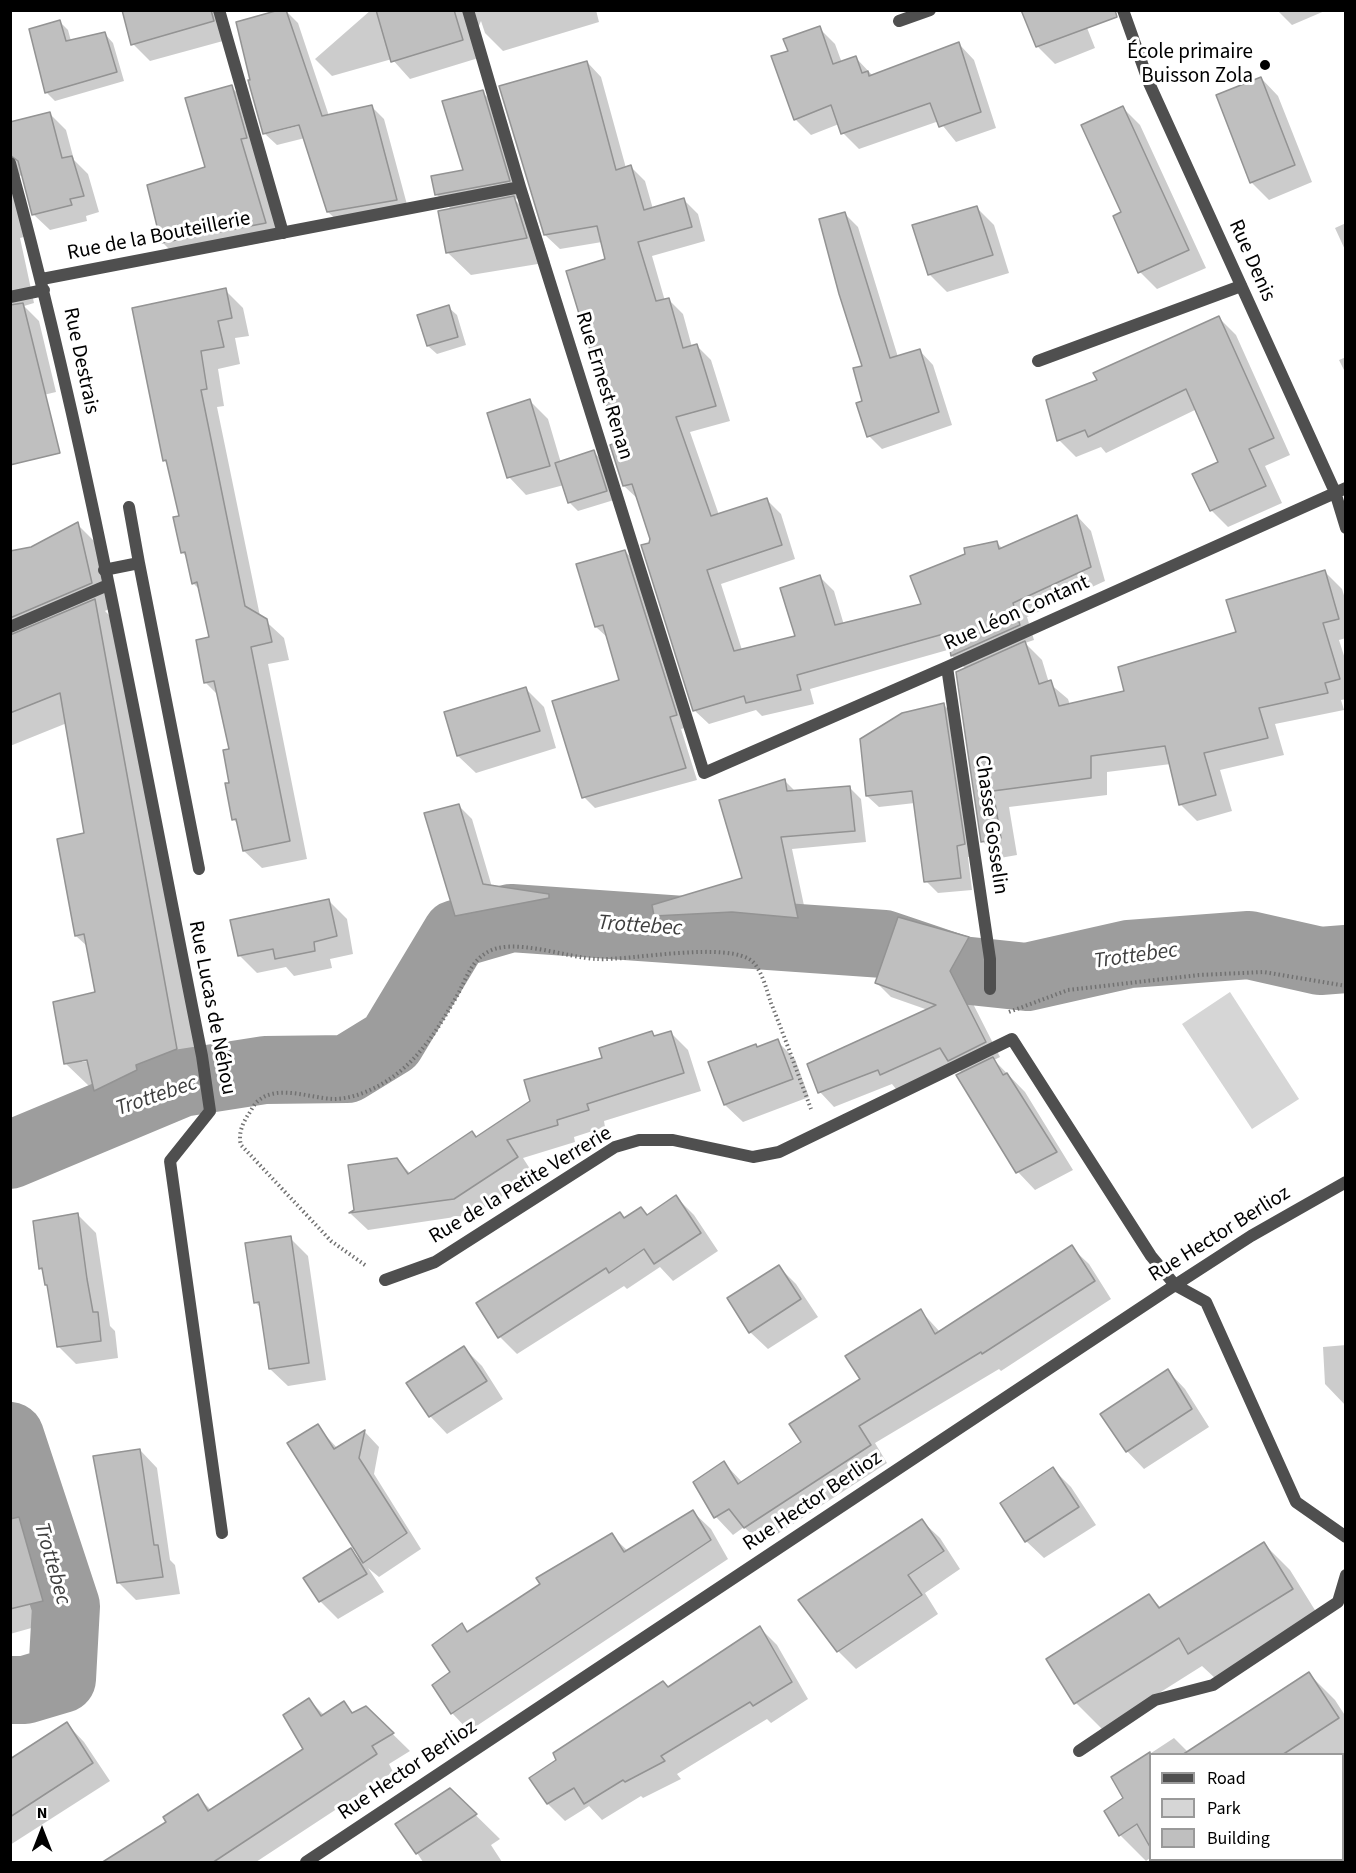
<!DOCTYPE html>
<html>
<head>
<meta charset="utf-8">
<style>
  body { margin:0 }
  #map { position:relative; width:1356px; height:1873px; overflow:hidden; background:#fff; font-family:"Source Sans 3",sans-serif }
  canvas { display:block }
  .frame { position:absolute; inset:0; border:12px solid #000; pointer-events:none }
  .legend { position:absolute; left:1149px; top:1753px; width:195px; height:108px; box-sizing:border-box; background:#fff; border:2px solid #999; margin:0; padding:8px 10px; list-style:none; font-size:18px; color:#000 }
  .legend li { display:flex; align-items:center; gap:12px; height:30px }
  .legend b { width:30px; border:2px solid #999 }
  .north { position:absolute; left:12px; top:1801px; width:60px; height:60px; -webkit-text-stroke:4px #fff; paint-order:stroke; rotate:0deg; font-size:16px; font-weight:700; line-height:24px; text-align:center; color:#000 }
  .north::after { content:''; display:block; margin:auto; width:21px; height:27px; background:#000; clip-path:polygon(50% 0,100% 100%,50% 72%,0 100%) }
</style>
</head>
<body>
<div id="map">
<canvas width="1356" height="1873"></canvas>
<div class="frame"></div>
<ul class="legend">
<li><b style="height:8px;background:#4f4f4f"></b>Road</li>
<li><b style="height:16px;background:#d6d6d6"></b>Park</li>
<li><b style="height:16px;background:#bfbfbf"></b>Building</li>
</ul>
<div class="north">N</div>
</div>
<script>
const g = document.querySelector('canvas').getContext('2d');
g.lineJoin = 'round';
function fill(path, color) { g.fillStyle = color; g.fill(path, 'evenodd'); }
function trace(path, color, width, dash) { g.strokeStyle = color; g.lineWidth = width; g.lineCap = dash ? 'butt' : 'round'; g.setLineDash(dash || []); g.stroke(path); }
function label(font, color, halo, rows, align = 'center') {
  g.font = font + ' "Source Sans 3",sans-serif'; g.lineWidth = 6; g.setLineDash([]); g.textBaseline = 'middle'; g.strokeStyle = halo; g.fillStyle = color; for (const [text, x, y, turn = 0] of rows) {
    g.save(); g.translate(x, y); g.rotate((+turn || 0) * Math.PI / 180); g.textAlign = isNaN(turn) ? turn : align; if (halo) g.strokeText(text, 0, 0); g.fillText(text, 0, 0); g.restore();
  }
}
fill(new Path2D(`
  M 1230,992 L 1299,1099 L 1252,1129 L 1182,1024 Z`), '#d6d6d6');
fill(new Path2D(`
  M 123,10 L 214,10 L 223,41 L 150,61 L 133,44 Z
  M 285,10 L 298,23 L 329,116 L 371,106 L 384,119 L 409,212 L 341,224 L 328,212 L 305,138 L 277,145 L 264,133 ZM 306,121 L 306,124 L 270,133 L 270,130 Z
  M 371,10 L 596,10 L 599,22 L 503,51 L 485,33 L 481,21 L 477,30 L 485,56 L 410,79 L 392,59 L 332,76 L 315,59 Z
  M 1023,10 L 1080,10 L 1095,48 L 1055,64 L 1038,47 Z
  M 1277,10 L 1327,10 L 1292,25 Z
  M 60,22 L 68,30 L 71,41 L 105,34 L 113,43 L 124,81 L 55,101 L 46,92 Z
  M 819,28 L 835,44 L 842,63 L 856,58 L 873,76 L 959,44 L 974,60 L 996,128 L 956,142 L 939,121 L 859,149 L 843,133 L 839,124 L 811,135 L 795,119 L 790,52 Z
  M 587,62 L 601,77 L 626,168 L 631,167 L 645,181 L 653,209 L 684,200 L 698,214 L 705,241 L 652,256 L 665,301 L 669,300 L 683,314 L 692,347 L 697,346 L 711,360 L 730,421 L 690,432 L 719,515 L 767,500 L 781,514 L 795,559 L 721,584 L 742,650 L 797,637 L 820,577 L 834,591 L 844,625 L 924,605 L 997,543 L 1003,549 L 1077,516 L 1091,531 L 1105,581 L 1027,617 L 1034,640 L 1025,643 L 1042,660 L 1049,683 L 1068,699 L 1070,705 L 1126,693 L 1238,633 L 1325,572 L 1342,589 L 1346,602 L 1346,638 L 1339,640 L 1346,662 L 1346,699 L 1341,700 L 1344,710 L 1275,724 L 1284,755 L 1220,770 L 1232,811 L 1197,821 L 1180,804 L 1171,764 L 1107,772 L 1107,795 L 1009,807 L 1017,855 L 1000,858 L 982,841 L 966,669 L 952,656 L 951,649 L 810,689 L 814,704 L 762,716 L 756,710 L 709,724 L 694,710 L 650,544 L 652,539 L 639,500 L 624,486 L 606,260 L 602,242 L 560,249 L 545,235 Z
  M 1261,78 L 1278,96 L 1312,182 L 1269,200 L 1251,182 Z
  M 231,87 L 247,102 L 281,239 L 178,258 L 162,242 L 207,168 Z
  M 482,92 L 499,108 L 525,197 L 514,199 L 537,222 L 550,262 L 471,275 L 447,252 L 452,210 L 436,194 L 465,171 Z
  M 1123,108 L 1140,125 L 1206,268 L 1157,289 L 1140,272 L 1123,213 Z
  M 50,114 L 66,130 L 74,160 L 88,174 L 99,212 L 86,216 L 87,221 L 50,230 L 33,214 L 23,173 L 18,178 L 31,235 L 20,238 L 34,303 L 24,306 L 39,321 L 56,392 L 10,403 L 10,132 Z
  M 977,208 L 994,225 L 1009,273 L 947,292 L 929,274 Z
  M 845,214 L 858,227 L 898,357 L 920,351 L 933,365 L 952,425 L 882,449 L 869,436 L 864,367 Z
  M 1346,223 L 1346,252 L 1335,228 Z
  M 225,290 L 243,308 L 249,336 L 235,338 L 240,364 L 218,369 L 224,406 L 217,407 L 260,616 L 284,638 L 289,660 L 268,664 L 307,859 L 262,868 L 244,851 L 239,825 L 233,819 L 231,750 L 219,696 L 206,683 L 197,641 L 210,638 L 200,590 L 193,583 L 188,558 L 182,552 L 180,517 L 169,465 L 164,460 L 133,309 Z
  M 448,307 L 457,315 L 466,345 L 437,354 L 428,346 Z
  M 1219,318 L 1236,335 L 1290,455 L 1265,466 L 1282,503 L 1228,527 L 1211,510 L 1220,463 L 1197,409 L 1106,453 L 1101,447 L 1076,457 L 1059,440 L 1099,381 Z
  M 1346,357 L 1346,374 L 1339,360 Z
  M 530,401 L 548,419 L 561,463 L 594,452 L 602,461 L 614,500 L 578,511 L 569,502 L 564,485 L 526,495 L 509,477 Z
  M 77,524 L 101,548 L 115,606 L 105,611 L 119,625 L 200,1073 L 159,1089 L 160,1094 L 119,1114 L 95,1090 L 94,1086 L 89,1086 L 65,1063 L 96,994 L 88,947 L 76,936 L 86,834 L 67,723 L 10,746 L 10,553 L 32,549 ZM 82,1059 L 95,1060 L 82,1062 Z
  M 625,551 L 636,563 L 688,727 L 681,729 L 697,780 L 595,808 L 584,797 L 621,681 L 608,638 L 596,627 Z
  M 526,689 L 544,707 L 556,748 L 476,773 L 458,756 Z
  M 943,704 L 955,716 L 976,856 L 968,857 L 972,890 L 938,893 L 926,881 L 915,803 L 879,807 L 867,796 Z
  M 785,781 L 796,792 L 850,788 L 861,799 L 866,842 L 792,849 L 809,929 L 745,923 L 667,927 L 656,915 L 744,879 Z
  M 459,806 L 472,819 L 492,887 L 548,896 L 561,910 L 469,929 L 456,915 Z
  M 329,901 L 347,919 L 353,954 L 330,959 L 332,968 L 294,976 L 286,967 L 257,973 L 239,955 Z
  M 899,919 L 968,939 L 983,953 L 964,986 L 1000,1057 L 994,1060 L 1025,1092 L 1073,1170 L 1035,1190 L 1018,1172 L 959,1076 L 963,1074 L 952,1063 L 896,1089 L 892,1084 L 834,1107 L 820,1092 L 928,1010 L 891,997 L 877,983 Z
  M 652,1033 L 656,1037 L 671,1033 L 688,1050 L 701,1091 L 604,1121 L 605,1127 L 574,1137 L 575,1142 L 523,1158 L 534,1175 L 475,1214 L 368,1230 L 351,1214 L 397,1160 L 411,1174 L 472,1133 L 477,1138 L 604,1059 Z
  M 777,1041 L 795,1059 L 809,1097 L 743,1122 L 725,1105 L 710,1063 Z
  M 676,1197 L 694,1215 L 718,1251 L 673,1281 L 660,1267 L 627,1289 L 624,1286 L 517,1354 L 500,1337 L 641,1209 L 648,1216 Z
  M 78,1215 L 96,1233 L 110,1326 L 115,1331 L 118,1358 L 76,1364 L 58,1346 L 49,1287 L 41,1268 Z
  M 290,1238 L 308,1256 L 326,1380 L 288,1386 L 270,1369 L 261,1308 L 255,1302 Z
  M 1071,1247 L 1089,1264 L 1111,1299 L 1001,1371 L 999,1369 L 875,1443 L 887,1463 L 762,1544 L 744,1527 L 733,1535 L 716,1517 L 695,1482 L 724,1463 L 743,1483 L 803,1443 L 862,1380 L 920,1310 L 940,1332 Z
  M 778,1266 L 796,1284 L 818,1317 L 768,1349 L 750,1332 Z
  M 1346,1345 L 1346,1406 L 1325,1384 L 1323,1347 Z
  M 464,1348 L 482,1366 L 503,1399 L 447,1434 L 430,1416 Z
  M 1168,1371 L 1185,1389 L 1209,1427 L 1144,1469 L 1127,1451 Z
  M 317,1426 L 338,1449 L 365,1432 L 379,1447 L 374,1474 L 421,1549 L 379,1577 L 368,1568 L 384,1592 L 338,1619 L 320,1601 L 305,1578 L 351,1550 L 363,1562 Z
  M 140,1450 L 157,1468 L 170,1560 L 175,1565 L 180,1594 L 136,1600 L 118,1582 Z
  M 1053,1469 L 1071,1487 L 1096,1525 L 1044,1558 L 1026,1541 Z
  M 693,1512 L 711,1529 L 728,1559 L 469,1731 L 452,1713 L 462,1625 L 469,1632 L 542,1585 L 611,1535 L 629,1552 Z
  M 922,1521 L 940,1538 L 960,1569 L 925,1593 L 938,1614 L 856,1669 L 838,1651 L 800,1601 Z
  M 1264,1544 L 1290,1570 L 1318,1615 L 1216,1679 L 1202,1666 L 1102,1729 L 1076,1703 L 1049,1660 L 1149,1595 L 1161,1608 Z
  M 31,1561 L 48,1579 L 60,1620 L 10,1634 L 10,1567 Z
  M 760,1628 L 777,1645 L 808,1699 L 771,1723 L 767,1719 L 677,1774 L 681,1779 L 643,1798 L 641,1796 L 602,1820 L 589,1806 L 565,1821 L 548,1804 L 668,1689 Z
  M 1309,1674 L 1335,1700 L 1346,1717 L 1346,1756 L 1150,1754 L 1150,1858 L 1146,1861 L 1120,1835 L 1125,1799 L 1113,1778 L 1174,1738 L 1188,1752 Z
  M 309,1700 L 325,1716 L 343,1703 L 354,1714 L 366,1708 L 410,1751 L 389,1764 L 393,1772 L 256,1862 L 135,1862 L 169,1822 L 197,1796 L 212,1811 L 305,1749 Z
  M 67,1724 L 84,1742 L 110,1781 L 10,1845 L 10,1761 Z
  M 450,1790 L 500,1839 L 491,1845 L 502,1862 L 423,1862 L 398,1824 Z`), '#0003');
trace(new Path2D(`
  M 10,1155 L 182,1083 L 265,1070 L 347,1069 L 391,1042 L 456,934 L 511,918 L 884,944 L 961,970 L 1027,977 L 1129,954 L 1249,945 L 1320,961 L 1346,959
  M 10,1436 L 66,1606 L 62,1679 L 25,1690 L 10,1690`), '#9d9d9d', 68);
const building = new Path2D(`
  M 122,10 L 211,10 L 214,21 L 131,45 Z
  M 279,10 L 286,10 L 322,116 L 372,105 L 397,200 L 327,212 L 299,125 L 263,134 L 248,80 L 250,80 L 236,22 Z
  M 376,10 L 454,10 L 463,40 L 391,62 Z
  M 1021,10 L 1115,10 L 1117,17 L 1036,47 Z
  M 60,20 L 66,41 L 105,32 L 117,72 L 45,93 L 29,29 Z
  M 820,26 L 833,64 L 856,56 L 862,73 L 868,71 L 869,76 L 959,42 L 981,112 L 939,127 L 930,103 L 841,134 L 831,105 L 794,120 L 771,56 L 788,51 L 783,39 Z
  M 587,61 L 616,170 L 631,165 L 644,210 L 684,198 L 692,227 L 638,242 L 656,301 L 669,298 L 683,348 L 697,344 L 716,406 L 676,417 L 711,516 L 767,498 L 782,545 L 707,570 L 734,651 L 795,636 L 780,588 L 820,575 L 835,625 L 921,604 L 910,576 L 965,554 L 964,548 L 997,541 L 999,549 L 1077,515 L 1091,567 L 1013,603 L 1020,625 L 951,656 L 947,633 L 797,675 L 801,690 L 746,703 L 744,696 L 693,711 L 641,545 L 649,543 L 650,539 L 632,484 L 623,486 L 610,445 L 618,442 L 566,271 L 605,259 L 597,226 L 544,235 L 499,86 Z
  M 1261,77 L 1295,165 L 1250,183 L 1216,95 Z
  M 232,85 L 247,138 L 241,139 L 266,223 L 161,243 L 147,185 L 205,167 L 185,98 Z
  M 483,90 L 510,181 L 435,195 L 431,176 L 463,170 L 442,101 Z
  M 1123,106 L 1189,250 L 1138,273 L 1113,216 L 1121,212 L 1081,125 Z
  M 50,112 L 62,158 L 72,156 L 84,196 L 70,199 L 72,205 L 32,215 L 18,161 L 10,155 L 10,122 Z
  M 514,196 L 527,238 L 446,253 L 438,211 Z
  M 977,206 L 993,255 L 928,275 L 912,225 Z
  M 845,212 L 890,358 L 920,349 L 939,412 L 867,437 L 856,403 L 862,401 L 853,368 L 862,366 L 839,294 L 819,219 Z
  M 226,288 L 232,318 L 218,321 L 224,347 L 201,351 L 207,389 L 201,390 L 245,606 L 267,619 L 272,642 L 251,647 L 290,841 L 243,851 L 236,819 L 232,820 L 225,783 L 229,783 L 223,750 L 229,749 L 214,681 L 204,683 L 196,640 L 209,637 L 197,582 L 192,584 L 185,552 L 181,553 L 173,517 L 179,516 L 166,460 L 163,461 L 132,308 Z
  M 23,303 L 60,453 L 10,465 L 10,305 Z
  M 449,305 L 458,337 L 427,346 L 417,315 Z
  M 1219,316 L 1274,438 L 1249,449 L 1266,486 L 1210,511 L 1192,474 L 1218,462 L 1186,389 L 1088,437 L 1085,430 L 1057,441 L 1046,400 L 1097,380 L 1093,373 Z
  M 530,399 L 550,466 L 507,478 L 487,413 Z
  M 594,450 L 607,491 L 568,503 L 555,463 Z
  M 78,522 L 92,583 L 10,618 L 10,551 L 31,547 Z
  M 625,550 L 677,715 L 670,717 L 686,768 L 582,798 L 552,701 L 619,680 L 603,625 L 595,627 L 576,564 Z
  M 1325,570 L 1339,619 L 1323,623 L 1340,679 L 1325,683 L 1328,693 L 1259,708 L 1268,738 L 1204,753 L 1216,795 L 1179,805 L 1165,746 L 1091,756 L 1091,778 L 993,791 L 1001,838 L 981,842 L 956,672 L 1025,641 L 1039,684 L 1051,680 L 1059,706 L 1124,691 L 1118,667 L 1236,632 L 1226,600 Z
  M 95,599 L 177,1049 L 136,1065 L 137,1070 L 94,1091 L 87,1060 L 64,1064 L 53,1002 L 95,992 L 84,934 L 75,936 L 57,839 L 84,833 L 60,693 L 10,713 L 10,635 Z
  M 526,687 L 540,731 L 457,756 L 444,712 Z
  M 944,703 L 965,844 L 957,846 L 961,878 L 924,882 L 912,791 L 866,796 L 860,739 L 902,713 Z
  M 785,779 L 787,791 L 850,786 L 855,831 L 781,837 L 798,918 L 732,912 L 654,916 L 652,905 L 742,878 L 719,800 Z
  M 459,804 L 483,884 L 549,894 L 549,898 L 455,916 L 424,813 Z
  M 329,899 L 337,936 L 314,942 L 315,951 L 275,959 L 273,949 L 238,956 L 230,920 Z
  M 898,917 L 969,937 L 950,971 L 986,1042 L 948,1061 L 940,1048 L 880,1075 L 878,1070 L 818,1093 L 807,1064 L 936,1005 L 875,983 Z
  M 652,1031 L 654,1036 L 671,1031 L 684,1073 L 587,1104 L 589,1110 L 557,1120 L 558,1125 L 507,1140 L 518,1157 L 454,1199 L 349,1213 L 354,1210 L 348,1165 L 397,1158 L 408,1174 L 472,1131 L 476,1137 L 530,1101 L 524,1080 L 602,1058 L 599,1048 Z
  M 778,1039 L 793,1079 L 724,1105 L 708,1062 L 756,1044 L 757,1047 Z
  M 993,1057 L 1003,1075 L 1007,1073 L 1057,1152 L 1016,1173 L 956,1075 Z
  M 676,1195 L 701,1233 L 654,1264 L 644,1249 L 609,1273 L 606,1268 L 498,1338 L 476,1303 L 620,1212 L 624,1218 L 641,1207 L 647,1215 Z
  M 78,1213 L 87,1279 L 93,1312 L 98,1312 L 101,1341 L 57,1347 L 47,1285 L 45,1285 L 42,1268 L 39,1269 L 33,1221 Z
  M 291,1236 L 309,1363 L 269,1369 L 259,1302 L 254,1303 L 245,1243 Z
  M 1072,1245 L 1095,1281 L 982,1354 L 981,1352 L 859,1426 L 871,1445 L 744,1528 L 729,1509 L 714,1518 L 693,1482 L 724,1461 L 738,1484 L 801,1442 L 789,1424 L 860,1379 L 845,1356 L 921,1309 L 935,1334 Z
  M 779,1265 L 801,1299 L 749,1333 L 727,1298 Z
  M 464,1346 L 487,1381 L 429,1417 L 406,1383 Z
  M 1168,1369 L 1192,1409 L 1126,1452 L 1100,1414 Z
  M 318,1424 L 334,1449 L 365,1430 L 359,1458 L 407,1533 L 363,1563 L 287,1443 Z
  M 140,1449 L 154,1545 L 158,1545 L 163,1577 L 117,1583 L 93,1456 Z
  M 1053,1467 L 1079,1507 L 1025,1542 L 1000,1503 Z
  M 693,1510 L 711,1540 L 451,1714 L 432,1685 L 450,1672 L 432,1645 L 462,1623 L 467,1632 L 540,1584 L 536,1578 L 612,1533 L 624,1552 Z
  M 19,1517 L 43,1601 L 10,1609 L 10,1519 Z
  M 922,1519 L 944,1551 L 908,1575 L 922,1595 L 837,1652 L 798,1600 Z
  M 1264,1542 L 1293,1589 L 1188,1654 L 1179,1638 L 1074,1704 L 1046,1659 L 1149,1594 L 1159,1608 Z
  M 351,1548 L 367,1574 L 319,1602 L 303,1578 Z
  M 760,1626 L 792,1682 L 753,1706 L 750,1702 L 661,1756 L 665,1761 L 625,1782 L 623,1780 L 584,1804 L 574,1788 L 547,1804 L 529,1778 L 556,1760 L 553,1753 L 663,1681 L 668,1687 Z
  M 1309,1672 L 1339,1718 L 1282,1755 L 1182,1755 Z
  M 309,1698 L 321,1716 L 344,1701 L 352,1713 L 366,1706 L 394,1733 L 372,1746 L 377,1754 L 212,1863 L 101,1863 L 166,1822 L 163,1817 L 198,1794 L 208,1811 L 303,1749 L 283,1715 Z
  M 67,1722 L 93,1763 L 10,1817 L 10,1759 Z
  M 1150,1752 L 1150,1847 L 1137,1824 L 1119,1836 L 1104,1811 L 1123,1798 L 1111,1777 Z
  M 450,1788 L 477,1814 L 416,1854 L 395,1824 Z`);
fill(building, '#bfbfbf');
trace(building, '#939393', 1.5);
trace(new Path2D(`
  M 1009,1012 L 1068,990 L 1199,975 L 1264,972 L 1346,986
  M 365,1265 L 331,1241 L 241,1145 C 238,1135 242,1124 248,1115 C 251,1111 254,1104 258,1101 C 277,1084 310,1098 333,1099 C 346,1099 360,1095 372,1089 C 413,1070 436,1033 458,994 C 466,979 471,962 486,953 C 511,936 567,958 597,959 C 630,961 730,940 753,962 C 762,971 767,991 771,1003 C 785,1038 798,1074 811,1109`), '#717171', 4, [1.5, 3]);
trace(new Path2D(`
  M 219,10 L 283,233
  M 899,21 L 930,10
  M 1038,361 L 1241,286
  M 129,507 L 139,563
  M 104,570 L 139,563 L 199,869`), '#4f4f4f', 12);
trace(new Path2D(`
  M 468,10 L 520,187 L 704,773 L 947,667 L 1346,488
  M 1123,10 L 1149,83 L 1335,492 L 1346,528
  M 10,163 C 90,456 142,758 202,1056 L 210,1111 L 170,1161 L 222,1533
  M 42,279 L 520,187
  M 10,297 L 44,290
  M 10,627 L 108,585
  M 947,667 L 990,959 L 990,989
  M 385,1280 L 435,1262 L 615,1147 L 639,1140 L 673,1140 L 753,1157 L 779,1152 L 1012,1039 L 1151,1256 L 1175,1285 L 1206,1302 L 1296,1502 L 1346,1537
  M 1079,1751 L 1155,1700 L 1213,1685 L 1338,1602 L 1346,1575
  M 306,1862 L 1166,1291 L 1251,1236 L 1346,1182`), '#4f4f4f', 12);
for (const [x, y, r, color] of [
  [1265,65,6,"#000"]
]) { const dot = new Path2D(); dot.arc(x, y, r, 0, 2 * Math.PI); g.fillStyle = color; g.fill(dot); trace(dot, '#fff', 2); }
label('21px', '#000', '#fff', [
  ["École primaire",1253,53],
  ["Buisson Zola",1253,77]
], 'right');
label('21px', '#000', '#fff', [
  ["Rue de la Bouteillerie",159,237,-11],
  ["Rue Denis",1251,261,66],
  ["Rue Destrais",80,361,78],
  ["Rue Ernest Renan",603,386,73],
  ["Rue Léon Contant",1017,614,-24],
  ["Chasse Gosselin",990,825,82],
  ["Rue Lucas de Néhou",211,1008,79],
  ["Rue de la Petite Verrerie",521,1186,-31],
  ["Rue Hector Berlioz",1220,1235,-32],
  ["Rue Hector Berlioz",813,1502,-34],
  ["Rue Hector Berlioz",408,1771,-34]
]);
label('italic 22px', '#3e3e3e', '#fff', [
  ["Trottebec",640,927,4],
  ["Trottebec",1136,957,-8],
  ["Trottebec",157,1097,-19],
  ["Trottebec",51,1564,74]
]);
</script>
</body>
</html>
